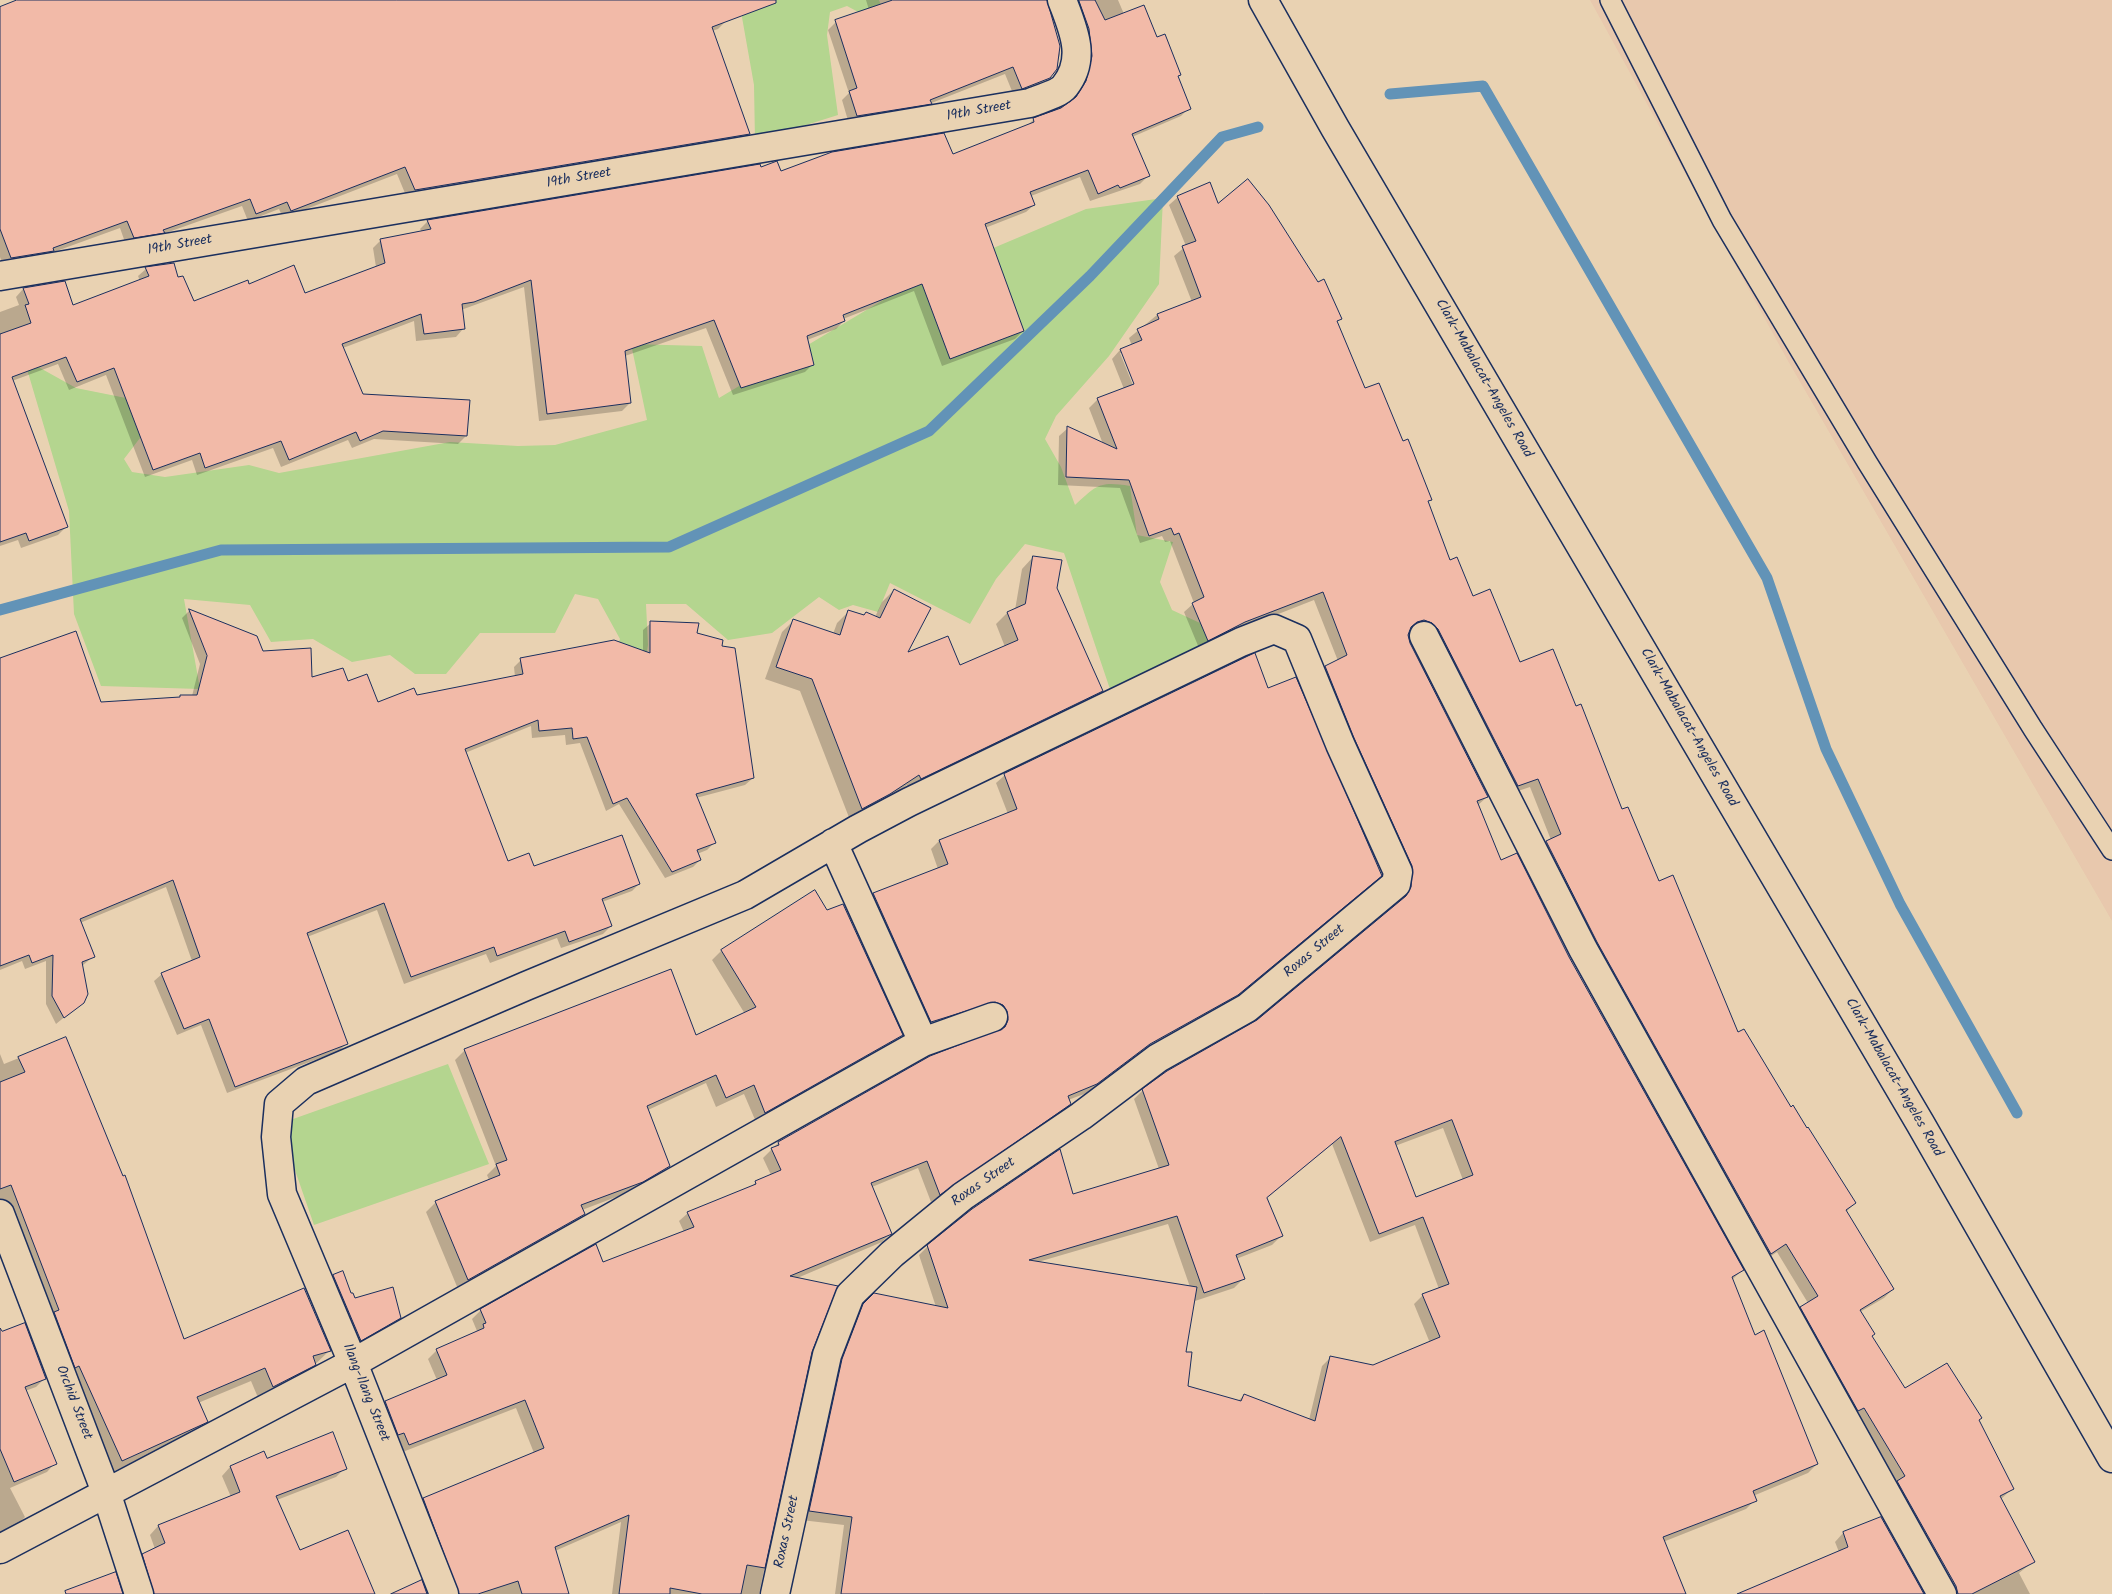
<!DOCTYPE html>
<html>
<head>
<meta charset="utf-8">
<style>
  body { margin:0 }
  canvas { display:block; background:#e9d2b2 }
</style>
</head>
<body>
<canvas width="2112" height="1594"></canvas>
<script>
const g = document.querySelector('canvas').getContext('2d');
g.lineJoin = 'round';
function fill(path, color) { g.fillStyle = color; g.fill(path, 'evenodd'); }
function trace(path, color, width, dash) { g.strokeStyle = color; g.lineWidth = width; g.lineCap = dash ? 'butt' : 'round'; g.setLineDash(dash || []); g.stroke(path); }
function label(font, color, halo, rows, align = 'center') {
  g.font = font + ' Kalam,sans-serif'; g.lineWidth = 4; g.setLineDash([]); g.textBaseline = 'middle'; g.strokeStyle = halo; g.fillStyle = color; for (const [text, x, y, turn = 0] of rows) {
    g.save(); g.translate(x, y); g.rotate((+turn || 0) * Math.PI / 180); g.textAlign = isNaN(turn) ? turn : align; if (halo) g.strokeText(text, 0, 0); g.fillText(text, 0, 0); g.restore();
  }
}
fill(new Path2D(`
  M 1590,0 L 2112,0 L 2112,921 L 1788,361 Z`), '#e8c8ad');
fill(new Path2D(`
  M 735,0 L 879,0 L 886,18 L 875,21 L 847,6 L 830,12 L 827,35 L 838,115 L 755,141 L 754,85 L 740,6 Z
  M 1163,198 L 1159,284 L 1109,356 L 1056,416 L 1045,439 L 1061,467 L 1075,505 C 1097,485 1099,481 1130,486 L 1137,535 L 1173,542 L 1160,582 L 1172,610 L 1226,635 L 1180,671 L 1158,665 L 1149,687 L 1113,698 L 1064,553 L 1025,544 L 996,579 L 970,624 L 890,583 L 878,612 L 853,605 L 839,610 L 819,597 L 772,633 L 728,640 L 686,604 L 646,604 L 648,645 L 641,686 L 608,669 L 620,639 L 598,599 L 575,594 L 555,633 L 480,633 L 446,674 L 415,674 L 390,655 L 352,662 L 313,639 L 271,642 L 250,605 L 184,599 L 200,689 L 101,686 L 74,614 L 69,511 L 24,359 L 76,388 L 126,398 L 149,412 L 140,438 L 124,459 L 132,472 L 165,477 L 249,465 L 279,473 L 450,442 L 518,446 L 555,445 L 647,420 L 631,344 L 702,346 L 719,398 L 915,281 L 1086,209 Z
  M 448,1064 L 489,1164 L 314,1225 L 279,1124 Z`), '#b4d58f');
fill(new Path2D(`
  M 21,0 L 718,0 L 726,21 L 718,29 L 712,31 L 748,134 L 740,142 L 407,198 L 397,174 L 283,218 L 279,209 L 248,221 L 242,206 L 160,235 L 155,240 L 126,245 L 120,228 L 51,253 L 45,259 L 3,266 L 0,257 L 0,8 Z
  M 866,0 L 1046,0 L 1057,37 L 1060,54 L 1056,68 L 1041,86 L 1014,96 L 1005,74 L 929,104 L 922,111 L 849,124 L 842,100 L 849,93 L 828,30 L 836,22 L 869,10 Z
  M 1066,0 L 1118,0 L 1124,14 L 1156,39 L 1177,77 L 1189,108 L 1181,116 L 1132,137 L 1148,176 L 1140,184 L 1090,201 L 1080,177 L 1031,196 L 1034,205 L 1026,212 L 985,228 L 1023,331 L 1015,339 L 942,366 L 914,291 L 843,319 L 844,321 L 836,329 L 807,340 L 813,364 L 805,372 L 733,395 L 706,328 L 625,356 L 630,403 L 622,411 L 539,421 L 524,287 L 461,310 L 463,329 L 456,337 L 416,341 L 414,321 L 343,348 L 362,395 L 466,436 L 458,444 L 374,439 L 352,448 L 348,440 L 281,467 L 273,448 L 197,475 L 192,460 L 145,477 L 106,375 L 69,390 L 58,364 L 12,381 L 66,527 L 58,535 L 21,548 L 18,540 L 0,546 L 0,312 L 19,305 L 16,297 L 23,289 L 73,307 L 140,281 L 138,276 L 146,269 L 177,279 L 193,303 L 249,285 L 304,294 L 376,267 L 373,248 L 381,240 L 422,232 L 420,229 L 428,221 L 760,168 L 780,172 L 953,156 L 1027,126 L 1034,119 L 1071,103 L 1079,90 L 1085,65 Z
  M 1178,197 L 1218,205 L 1341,318 L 1336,323 L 1365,390 L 1402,443 L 1430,499 L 1427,502 L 1450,561 L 1472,597 L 1621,811 L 1738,1034 L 1855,1203 L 1846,1212 L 1893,1289 L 1884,1298 L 1860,1312 L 1871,1336 L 1905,1390 L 1977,1420 L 2012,1489 L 2001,1499 L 2033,1562 L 2019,1573 L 2030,1594 L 1946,1594 L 1792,1317 L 1808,1303 L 1777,1252 L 1762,1262 L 1538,851 L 1551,840 L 1530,787 L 1509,794 L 1416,629 L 1409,630 L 1409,643 L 1487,797 L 1477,806 L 1500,861 L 1568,957 L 1742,1270 L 1732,1280 L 1754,1337 L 1817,1464 L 1808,1473 L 1753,1496 L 1755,1500 L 1746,1509 L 1663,1542 L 1684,1594 L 832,1594 L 835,1594 L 844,1525 L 801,1520 L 834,1369 L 855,1314 L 875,1295 L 936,1307 L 919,1255 L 928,1246 L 1072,1195 L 1159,1169 L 1134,1099 L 1143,1090 L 1258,1021 L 1399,903 L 1403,896 L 1404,875 L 1317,676 L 1326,667 L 1338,661 L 1314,600 L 1235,631 L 1199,648 L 1184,612 L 1194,603 L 1170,541 L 1165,542 L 1162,536 L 1140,543 L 1120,488 L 1058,485 L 1059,436 L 1068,428 L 1103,444 L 1089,408 L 1098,399 L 1124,389 L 1112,359 L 1120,350 L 1132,346 L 1129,338 L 1157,315 L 1192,302 L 1174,256 L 1186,246 L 1169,205 ZM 1120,353 L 1122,353 L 1137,389 L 1135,390 ZM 1443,1128 L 1463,1180 L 1415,1198 L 1395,1146 ZM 1332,1144 L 1370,1242 L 1415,1225 L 1439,1289 L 1423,1295 L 1414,1304 L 1430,1343 L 1373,1366 L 1331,1357 L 1322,1366 L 1309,1420 L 1244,1395 L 1238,1401 L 1187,1387 L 1185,1353 L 1194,1297 L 1195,1301 L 1234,1288 L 1243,1279 L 1236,1259 L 1272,1245 L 1281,1236 L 1266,1199 ZM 1168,1224 L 1190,1287 L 1038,1262 Z
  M 1033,557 L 1056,588 L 1102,691 L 1090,702 L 909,790 L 907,785 L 877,806 L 850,820 L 800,691 L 765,679 L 782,632 L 793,621 L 833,634 L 837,623 L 849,611 L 875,617 L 882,602 L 894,590 L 905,654 L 960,667 L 1005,647 L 996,624 L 1007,613 L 1015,610 L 1022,569 Z
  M 189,611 L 256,637 L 262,653 L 311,679 L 347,683 L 377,704 L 515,677 L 514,667 L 521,660 L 643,652 L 643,630 L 651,623 L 695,634 L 720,647 L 753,778 L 745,785 L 696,798 L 714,843 L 707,850 L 697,854 L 700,860 L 693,867 L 665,878 L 619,804 L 606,811 L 580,743 L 566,745 L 565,735 L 532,738 L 531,726 L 465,753 L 508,863 L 639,884 L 632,891 L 602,902 L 611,926 L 603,934 L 561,948 L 557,938 L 490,963 L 486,954 L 404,984 L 377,910 L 307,937 L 346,1044 L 339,1051 L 227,1093 L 201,1025 L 177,1035 L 154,981 L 162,974 L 192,961 L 166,887 L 80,923 L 94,956 L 82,966 L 83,1002 L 56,1024 L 46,1004 L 46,961 L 25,969 L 22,961 L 0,970 L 0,693 L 101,703 L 192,696 L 200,664 L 182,618 Z
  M 1267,689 L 1371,884 L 1228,1004 L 1140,1053 L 1087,1093 L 1068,1100 L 1070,1103 L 1061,1112 L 931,1202 L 918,1168 L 872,1187 L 890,1234 L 882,1242 L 795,1279 L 811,1351 L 759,1594 L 612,1594 L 621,1522 L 555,1551 L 567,1594 L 449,1594 L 415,1508 L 424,1499 L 534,1453 L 516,1408 L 400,1453 L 377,1410 L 385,1402 L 437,1380 L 428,1359 L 437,1350 L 477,1331 L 472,1319 L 481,1310 L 684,1232 L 679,1221 L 688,1213 L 750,1188 L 756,1182 L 771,1175 L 763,1158 L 778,1143 L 1000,1031 L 999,1020 L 922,1030 L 865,902 L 873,894 L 938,869 L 931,849 L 939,841 L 1008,814 L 996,783 L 1005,775 Z
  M 721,951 L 901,1035 L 892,1045 L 756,1122 L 744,1094 L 716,1107 L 706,1083 L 648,1110 L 669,1166 L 659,1176 L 632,1191 L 582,1210 L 583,1214 L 574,1224 L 458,1289 L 426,1212 L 436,1202 L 489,1180 L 487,1175 L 496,1166 L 455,1060 L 465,1050 L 695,1036 L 745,1014 L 712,960 Z
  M 66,1039 L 183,1341 L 329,1351 L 301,1378 L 259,1400 L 251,1381 L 198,1403 L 206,1421 L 192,1435 L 108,1474 L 0,1221 L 0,1054 L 4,1064 Z
  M 334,1276 L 354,1299 L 400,1317 L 356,1344 L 329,1281 Z
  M 0,1333 L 45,1378 L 36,1387 L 25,1391 L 55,1463 L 47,1472 L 10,1488 L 25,1517 L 16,1526 L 0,1534 Z
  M 263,1453 L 266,1459 L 345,1468 L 336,1477 L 277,1500 L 299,1551 L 374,1594 L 143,1594 L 134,1563 L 143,1555 L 155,1549 L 150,1535 L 158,1526 L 231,1497 L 222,1476 L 230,1467 Z
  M 1881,1519 L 1923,1594 L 1782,1594 L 1839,1552 L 1835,1542 L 1843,1533 Z`), '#0003');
trace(new Path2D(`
  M 1390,94 L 1483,86 L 1767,578 L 1826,749 L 1900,904 L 2017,1113
  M 0,610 L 221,550 L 669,547 L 929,431 L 1090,276 L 1222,137 L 1258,127`), '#6293b7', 11);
const building = new Path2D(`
  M 17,0 L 776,0 L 776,3 L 712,27 L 750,134 L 415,190 L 405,167 L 291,211 L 287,202 L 256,214 L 250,199 L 163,230 L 165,233 L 134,238 L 127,221 L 53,248 L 54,251 L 11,258 L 0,229 L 0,7 Z
  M 893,0 L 1047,0 L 1060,46 L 1057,69 L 1050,78 L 1022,89 L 1013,67 L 930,100 L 932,104 L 857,116 L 849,91 L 857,88 L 835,20 Z
  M 1079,0 L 1095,0 L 1105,20 L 1144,5 L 1157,37 L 1165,34 L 1181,75 L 1178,76 L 1191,109 L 1132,134 L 1150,176 L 1120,188 L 1118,185 L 1098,194 L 1088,170 L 1030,192 L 1035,205 L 985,224 L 1024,331 L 950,359 L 922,284 L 843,315 L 845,321 L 807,336 L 814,365 L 741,388 L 714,320 L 625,351 L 631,403 L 547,414 L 531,280 L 474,302 L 462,304 L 465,329 L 424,334 L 421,314 L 342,344 L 363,394 L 470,400 L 467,436 L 383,431 L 360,441 L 356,432 L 289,460 L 281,441 L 205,468 L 200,453 L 153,470 L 114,368 L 77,382 L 66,357 L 12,377 L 68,527 L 29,541 L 26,533 L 0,542 L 0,334 L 31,323 L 25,305 L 29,304 L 23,288 L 65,281 L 73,305 L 149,276 L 145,267 L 174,263 L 178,277 L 183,276 L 194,301 L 248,280 L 249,284 L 294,265 L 305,293 L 385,263 L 380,239 L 431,229 L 427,220 L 760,164 L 761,167 L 777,161 L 781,171 L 832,152 L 944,133 L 953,154 L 1034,122 L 1033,118 L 1061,108 L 1076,97 L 1086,81 L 1092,56 L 1089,29 Z
  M 1248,179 L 1269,205 L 1318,282 L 1324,279 L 1342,319 L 1337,321 L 1365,388 L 1379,383 L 1403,441 L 1408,439 L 1432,500 L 1428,501 L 1450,560 L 1457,557 L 1473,596 L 1490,589 L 1520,662 L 1553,649 L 1576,706 L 1581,704 L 1622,809 L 1628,807 L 1659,881 L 1673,875 L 1738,1032 L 1744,1029 L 1791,1107 L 1793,1105 L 1807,1128 L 1808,1127 L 1856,1203 L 1846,1210 L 1894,1289 L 1860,1310 L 1875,1334 L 1872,1336 L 1905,1388 L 1947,1363 L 1982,1418 L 1979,1420 L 2014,1489 L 2000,1496 L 2035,1562 L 1972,1594 L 1958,1594 L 1956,1586 L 1897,1481 L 1905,1476 L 1864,1408 L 1858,1411 L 1800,1307 L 1818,1296 L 1786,1244 L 1771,1254 L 1597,942 L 1546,841 L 1561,834 L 1538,779 L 1518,786 L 1438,629 L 1432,623 L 1424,620 L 1417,622 L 1411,627 L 1408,635 L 1410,643 L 1488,797 L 1477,801 L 1501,860 L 1517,853 L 1569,957 L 1744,1270 L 1732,1277 L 1755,1335 L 1764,1330 L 1818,1464 L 1753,1491 L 1757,1501 L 1663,1537 L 1686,1594 L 841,1594 L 852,1517 L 809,1511 L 842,1359 L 863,1304 L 874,1293 L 948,1308 L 927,1245 L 972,1209 L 1060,1149 L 1073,1194 L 1169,1165 L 1142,1089 L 1167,1071 L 1257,1020 L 1406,896 L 1411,887 L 1412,866 L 1354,738 L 1325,666 L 1347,655 L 1323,592 L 1245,622 L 1208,641 L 1192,603 L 1204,597 L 1179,533 L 1174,535 L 1171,528 L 1149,536 L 1129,480 L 1066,477 L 1067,426 L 1117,449 L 1097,398 L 1134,384 L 1120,349 L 1142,340 L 1137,329 L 1159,319 L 1157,314 L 1201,297 L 1182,246 L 1196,241 L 1177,196 L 1210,182 L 1218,203 ZM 1452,1120 L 1473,1175 L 1416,1197 L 1395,1142 ZM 1341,1137 L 1379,1234 L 1423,1217 L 1449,1284 L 1422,1294 L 1440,1337 L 1373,1365 L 1330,1356 L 1315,1421 L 1244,1394 L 1241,1401 L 1188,1386 L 1192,1352 L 1186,1352 L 1197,1287 L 1029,1260 L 1177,1216 L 1204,1293 L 1245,1279 L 1236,1255 L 1283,1236 L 1267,1198 Z
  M 1033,556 L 1062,560 L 1057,588 L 1103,691 L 921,779 L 919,775 L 890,794 L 862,809 L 812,679 L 776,667 L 793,619 L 840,635 L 848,610 L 864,615 L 866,612 L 880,618 L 894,589 L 931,608 L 908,652 L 948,636 L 960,665 L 1018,640 L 1007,612 L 1025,604 Z
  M 189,609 L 257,636 L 263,651 L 311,648 L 312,677 L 343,668 L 348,681 L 367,674 L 378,702 L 414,688 L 417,695 L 523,674 L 520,658 L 614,640 L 650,653 L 650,621 L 699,623 L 697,633 L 723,640 L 722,646 L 735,648 L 754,778 L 696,794 L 716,843 L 697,850 L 701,860 L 672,872 L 627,798 L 613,804 L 587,737 L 573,739 L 572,728 L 539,731 L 538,720 L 465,749 L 508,861 L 529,853 L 534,866 L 622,835 L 640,884 L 602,899 L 612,926 L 569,942 L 565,931 L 497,956 L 494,947 L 411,977 L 384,903 L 307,933 L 348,1044 L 235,1087 L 209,1019 L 184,1029 L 161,973 L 200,957 L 173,880 L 80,919 L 95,957 L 82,962 L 88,994 L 84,1003 L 64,1018 L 52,996 L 53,955 L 32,963 L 29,955 L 0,966 L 0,658 L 76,631 L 101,702 L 180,697 L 180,695 L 197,695 L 207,656 Z
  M 1255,653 L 1268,688 L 1296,677 L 1382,876 L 1238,995 L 1150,1044 L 1097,1084 L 1068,1096 L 1071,1104 L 940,1195 L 927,1161 L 871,1183 L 892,1234 L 790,1276 L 838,1286 L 812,1352 L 765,1568 L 747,1565 L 741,1594 L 702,1594 L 670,1588 L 670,1594 L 619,1594 L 629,1515 L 555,1547 L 569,1594 L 522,1594 L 518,1581 L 478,1594 L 459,1594 L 423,1498 L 544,1448 L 525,1400 L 409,1445 L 404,1433 L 398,1435 L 385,1401 L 447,1375 L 436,1349 L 484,1328 L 483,1324 L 486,1323 L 480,1309 L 596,1244 L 603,1262 L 694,1227 L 687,1212 L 756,1184 L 755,1181 L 781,1170 L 771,1148 L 779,1145 L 778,1142 L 930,1056 L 1005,1027 L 1008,1020 L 1007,1011 L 1003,1005 L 995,1002 L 931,1022 L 873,893 L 948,864 L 939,840 L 1017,809 L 1004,774 Z
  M 815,890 L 827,910 L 843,904 L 903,1035 L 765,1113 L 754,1085 L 726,1098 L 716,1075 L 647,1106 L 670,1166 L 643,1182 L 581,1205 L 585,1214 L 468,1280 L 435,1201 L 500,1175 L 496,1164 L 507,1160 L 464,1049 L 671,969 L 696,1035 L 756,1007 L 721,950 Z
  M 66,1037 L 123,1176 L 125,1175 L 184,1339 L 304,1288 L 331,1351 L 313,1356 L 316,1365 L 273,1387 L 265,1368 L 197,1397 L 208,1422 L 122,1461 L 79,1366 L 75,1368 L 54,1312 L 59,1310 L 11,1185 L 0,1189 L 0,1082 L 25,1072 L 18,1057 Z
  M 343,1271 L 351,1293 L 353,1293 L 355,1298 L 393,1287 L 401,1318 L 361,1341 L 333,1275 Z
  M 25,1323 L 46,1379 L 25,1387 L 57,1464 L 14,1482 L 0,1449 L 0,1328 L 2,1331 Z
  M 333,1432 L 347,1469 L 276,1496 L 300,1550 L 348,1530 L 375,1594 L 154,1594 L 142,1554 L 165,1543 L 158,1525 L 240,1492 L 230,1466 L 264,1451 L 267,1458 Z
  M 1881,1517 L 1924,1594 L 1737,1594 L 1848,1547 L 1843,1532 Z
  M 116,1572 L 123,1594 L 66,1594 L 65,1591 Z
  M 422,1580 L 427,1594 L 391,1594 Z`);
fill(building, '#f2baa8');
trace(building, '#1b2f5e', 1);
const service = new Path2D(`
  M 1610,0 L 1722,220 L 1867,462 L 2033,729 L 2112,850`);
const minor = new Path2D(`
  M 0,276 L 1030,103 C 1039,99 1059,94 1065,86 C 1087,58 1073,29 1062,0
  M 1424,636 L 1583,949 L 1942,1594
  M 833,843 L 923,1042
  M 0,1214 L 106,1492 L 139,1594
  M 0,1549 L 353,1363 L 923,1042 L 993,1017
  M 444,1594 L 353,1363 L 282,1194 L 276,1137 L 279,1104 L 306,1081 L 526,986 L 745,895 L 858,829 L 909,802 L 1241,642 L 1274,629 L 1297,639 L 1340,744 L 1398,872 L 1396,884 L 1247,1008 L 1158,1058 L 1081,1116 L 963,1196 L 892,1254 L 850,1295 L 827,1355 L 775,1594`);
const secondary = new Path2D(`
  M 1263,0 L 1335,128 L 1920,1123 L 2112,1458`);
trace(service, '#1b2f5e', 22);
trace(minor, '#1b2f5e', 31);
trace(secondary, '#1b2f5e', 31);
trace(service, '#e9d2b2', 19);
trace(minor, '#e9d2b2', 28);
trace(secondary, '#e9d2b2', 28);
label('14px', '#1b2f5e', '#e9d2b2', [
  ["19th Street",979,112,-10],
  ["19th Street",579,179,-10],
  ["19th Street",180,246,-10],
  ["Clark-Mabalacat-Angeles Road",1483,379,60],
  ["Clark-Mabalacat-Angeles Road",1688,728,60],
  ["Roxas Street",1315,952,-40],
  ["Clark-Mabalacat-Angeles Road",1893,1078,60],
  ["Roxas Street",984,1183,-35],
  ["Ilang-Ilang Street",365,1393,68],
  ["Orchid Street",73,1403,69],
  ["Roxas Street",788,1532,-78]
]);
</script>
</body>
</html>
